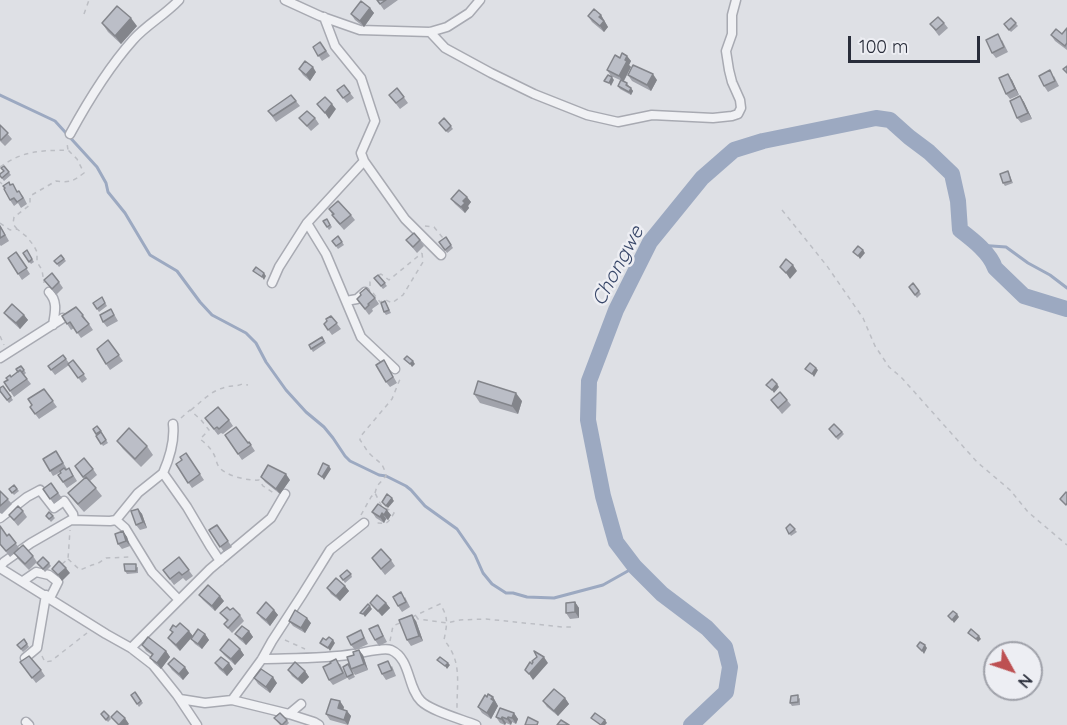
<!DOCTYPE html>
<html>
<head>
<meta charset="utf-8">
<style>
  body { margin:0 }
  #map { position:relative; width:1067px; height:725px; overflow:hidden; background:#dee0e5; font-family:Quicksand,sans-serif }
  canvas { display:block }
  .north { position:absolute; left:983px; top:641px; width:60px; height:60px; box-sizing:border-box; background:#edeef3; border:2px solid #9fa1a9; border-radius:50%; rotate:130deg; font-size:16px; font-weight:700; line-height:24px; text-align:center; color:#292d3a }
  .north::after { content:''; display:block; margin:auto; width:21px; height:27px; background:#bd5052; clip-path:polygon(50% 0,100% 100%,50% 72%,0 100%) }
  .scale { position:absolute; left:848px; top:36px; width:132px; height:27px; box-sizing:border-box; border:3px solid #292d3a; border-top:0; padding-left:8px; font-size:18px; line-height:21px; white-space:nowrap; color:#292d3a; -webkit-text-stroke:4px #edeef3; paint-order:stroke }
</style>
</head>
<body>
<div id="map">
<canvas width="1067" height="725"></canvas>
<div class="north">N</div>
<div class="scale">100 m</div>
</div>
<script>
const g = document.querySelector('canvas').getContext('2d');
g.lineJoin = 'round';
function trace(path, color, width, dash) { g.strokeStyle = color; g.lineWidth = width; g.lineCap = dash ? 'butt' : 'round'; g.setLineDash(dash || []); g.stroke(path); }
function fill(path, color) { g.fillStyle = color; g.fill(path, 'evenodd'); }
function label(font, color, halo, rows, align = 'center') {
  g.font = font + ' Quicksand,sans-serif'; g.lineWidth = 5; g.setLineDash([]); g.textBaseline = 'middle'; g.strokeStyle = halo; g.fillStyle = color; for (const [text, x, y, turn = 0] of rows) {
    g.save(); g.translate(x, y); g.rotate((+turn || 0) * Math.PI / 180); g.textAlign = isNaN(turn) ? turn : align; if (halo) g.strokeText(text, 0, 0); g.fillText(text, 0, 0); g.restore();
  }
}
trace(new Path2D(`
  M 0,95 L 55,121 L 97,167 L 106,183 L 108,192 L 125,213 L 150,255 L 177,271 L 200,302 L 212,315 L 246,333 L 256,343 L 266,362 L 286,390 L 306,412 L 324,427 L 333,438 L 345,456 L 350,461 L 379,475 L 386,476 L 406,486 L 411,490 L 425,506 L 457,529 L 475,555 L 483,573 L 492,584 L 506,593 L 513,593 L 527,597 L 554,598 L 603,585 L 635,567
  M 978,245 L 1006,247 L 1028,263 L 1050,275 L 1067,288`), '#9ca9c1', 3);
trace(new Path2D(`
  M 691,725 L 726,692 L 730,667 L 725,647 L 707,628 L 662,594 L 635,567 L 616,542 L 603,496 L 588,420 L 589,381 L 616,310 L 650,242 L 702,178 L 734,150 L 763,141 L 876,118 L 890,120 L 909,137 L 929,152 L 952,174 L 958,201 L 960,230 C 973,240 990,253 995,268 L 1024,296 L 1067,309`), '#9ca9c1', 16);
const street = new Path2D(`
  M 285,0 L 320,16 L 360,30 L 430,32 L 447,27 L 469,13 L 480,0
  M 324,17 L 335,46 L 361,78 L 375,121 L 361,153 L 364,161 L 405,219 L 441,255
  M 430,32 L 445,48 L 491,73 L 534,94 L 587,115 L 618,122 L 652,115 L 713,118 L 732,116 L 738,114 L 741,108 L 740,100 L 732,82 L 729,70 L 726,51 L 732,34 L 732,15 L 736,0
  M 70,134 C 88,101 108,68 133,40 C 146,25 165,15 179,0
  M 307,223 L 326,254 L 361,337 L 395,369
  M 272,283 L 279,267 L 307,223 L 364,161
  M 49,292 C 58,302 55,312 53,325
  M 346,301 L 357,299 L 365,292
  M 0,358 L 63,318
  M 173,424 C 175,441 170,457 163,473 L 187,507 L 210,546 L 220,561
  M 163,473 L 138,493 L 116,520 L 125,528 L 152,572 L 179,600
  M 0,518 L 27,497 L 40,490 L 54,508 L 64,501 L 73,514 L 74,520
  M 0,567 L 4,562 L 31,543 L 71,520 L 110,521 L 116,520
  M 0,568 L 106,634 L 131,648 L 153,665 L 177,695 L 197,725
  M 23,581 L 36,572 L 49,575 L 58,582 L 50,598
  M 131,648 L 210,569 L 271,518 L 285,494
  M 25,658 L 37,648 L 46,595
  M 262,659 C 292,658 324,659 354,654 C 363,653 383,647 391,650 C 411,659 407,687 421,701 C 431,711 461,719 476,725
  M 180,699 L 205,703 L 232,700 L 289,714 L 314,722 L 319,725
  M 232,700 L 262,659 L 272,641 L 302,595 L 330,550 L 364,523
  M 289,714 L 301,704
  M 26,722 L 29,725`);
trace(street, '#a8aab2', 11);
trace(new Path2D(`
  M 84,14 L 89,0
  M 0,167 C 24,150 40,151 68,150 L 67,143
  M 0,182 L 2,184
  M 782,210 L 827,266 L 863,318 L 875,346 L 889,367 L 901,377 L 977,462 L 1010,490 L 1028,512 L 1067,545
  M 0,223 L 10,230 L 17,229 L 27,237 L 34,246 L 37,252 L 37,262 L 42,270 L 44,283
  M 425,226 L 434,227 L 443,238
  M 17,229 L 13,224 L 14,217 L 30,205 L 30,196 L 56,181 C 71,183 73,181 84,173 L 77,159 L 68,150
  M 379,275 L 381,274 L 389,280 L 422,253
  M 370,286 L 370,282 L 375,278
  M 373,293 L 380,302 L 386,300 L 392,303 L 403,295 L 423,262 L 422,253 L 423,251
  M 0,336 L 4,345
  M 191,410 C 201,402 211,391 223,388 C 229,385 236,387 242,384 L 248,385
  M 181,418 L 190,410 L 201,420 L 209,430 L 200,439 C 205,443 210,447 213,453 C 216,457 216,463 219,467 C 226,476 248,481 259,480 L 263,486 L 275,494
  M 375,493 L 377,486 L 386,476 C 383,463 381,464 372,456 C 367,452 364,445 360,440 L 360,437 L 392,399 L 400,379 L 399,377
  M 361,515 L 371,497 L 375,493 L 381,505 L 394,513 C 385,528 387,522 374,523
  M 68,559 L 80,570 L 92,565 L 97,564 L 106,558 L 131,557
  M 62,564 L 68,559 L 70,530
  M 416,616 L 418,619 L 447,623 L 460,620 L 486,619 L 563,627 L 575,627
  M 412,617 L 440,604 C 449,618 447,624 444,640 C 462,661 457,681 457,708
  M 285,640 L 305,649
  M 390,641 L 393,626 L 402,622
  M 42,656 L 45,662 L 51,661 L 87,633`), '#bcbec4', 1.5, [4.5, 4.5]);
trace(street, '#f0f1f4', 8);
fill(new Path2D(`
  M 377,0 L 398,0 L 384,10 Z
  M 370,8 L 374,13 L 364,27 L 355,20 L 351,14 Z
  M 601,15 L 608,27 L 604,32 L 592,22 L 588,16 Z
  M 1011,18 L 1018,26 L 1011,32 L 1004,24 Z
  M 102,23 L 137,26 L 121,44 L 108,32 Z
  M 944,23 L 948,28 L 939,36 L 930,24 Z
  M 1067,28 L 1067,50 L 1055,41 L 1051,35 L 1062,34 Z
  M 1002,40 L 1008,52 L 996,58 L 992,53 Z
  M 320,42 L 330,56 L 322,61 L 313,47 Z
  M 627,56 L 631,61 L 629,65 L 631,67 L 624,81 L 627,83 L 629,86 L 628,87 L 631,88 L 633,91 L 631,95 L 620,89 L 618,86 L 620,80 L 611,76 L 607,70 L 620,58 Z
  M 299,69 L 316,72 L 310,81 L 303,75 Z
  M 628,75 L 657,80 L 651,91 L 632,81 Z
  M 1054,76 L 1059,86 L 1048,92 L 1044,86 Z
  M 1012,80 L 1019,95 L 1010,99 L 1006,94 Z
  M 344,85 L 354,98 L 347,103 L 337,90 Z
  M 397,88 L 408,103 L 400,109 L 389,95 Z
  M 291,95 L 300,106 L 276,122 L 268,111 Z
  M 1020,96 L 1024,102 L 1032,119 L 1021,123 L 1017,118 Z
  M 299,118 L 315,118 L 319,124 L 311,131 Z
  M 444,118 L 453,129 L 448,133 L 439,123 Z
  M 0,125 L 12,139 L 5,146 L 0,141 Z
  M 4,166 L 11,175 L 4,181 L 0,176 L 4,171 Z
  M 1008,171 L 1013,183 L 1005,186 L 1003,183 Z
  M 11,185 L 23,196 L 27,204 L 21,208 L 18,203 L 14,206 L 10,200 Z
  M 467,197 L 471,202 L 468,206 L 469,208 L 465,213 L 455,204 L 451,199 Z
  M 329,209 L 351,215 L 355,220 L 344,230 L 336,221 Z
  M 327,219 L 332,227 L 329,230 L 327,227 Z
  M 0,225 L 9,241 L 1,246 L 0,245 Z
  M 338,236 L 344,245 L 338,249 L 332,241 Z
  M 446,237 L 453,248 L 447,253 L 439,242 Z
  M 406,240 L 420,240 L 424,246 L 417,253 Z
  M 27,250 L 34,262 L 31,264 L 23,253 Z
  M 16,252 L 30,274 L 22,280 L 8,258 Z
  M 61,255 L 66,261 L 59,267 L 56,263 Z
  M 378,275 L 387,286 L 383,289 L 374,278 Z
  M 44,280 L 59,282 L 63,288 L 56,295 Z
  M 909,287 L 919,291 L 921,294 L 917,298 Z
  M 102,297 L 107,306 L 99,312 L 93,303 Z
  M 375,298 L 379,304 L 372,309 L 373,311 L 369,315 L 357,299 Z
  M 385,301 L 391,313 L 386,315 L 384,312 Z
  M 111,309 L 118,321 L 107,327 L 103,322 Z
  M 4,313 L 24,315 L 28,320 L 20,329 L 8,318 Z
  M 83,315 L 93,330 L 81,338 L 74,328 L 71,330 L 62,316 Z
  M 331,316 L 341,329 L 332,335 L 324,324 L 327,321 Z
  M 322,337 L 326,343 L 313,352 L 309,345 Z
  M 108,340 L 123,361 L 110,370 L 106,364 Z
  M 63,355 L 69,363 L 73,360 L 87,379 L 82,383 L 69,365 L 55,375 L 48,366 Z
  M 384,360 L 397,383 L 390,387 L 386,382 Z
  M 21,366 L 26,373 L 24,375 L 31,384 L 14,397 L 4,382 L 18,372 Z
  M 3,386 L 13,400 L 9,403 L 0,392 Z
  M 44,389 L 57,407 L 39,419 L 30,407 Z
  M 474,394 L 522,401 L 518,414 L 480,403 Z
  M 771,400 L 787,400 L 791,405 L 782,414 Z
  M 205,418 L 229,420 L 233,426 L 223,434 L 221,433 L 218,435 Z
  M 97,426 L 108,443 L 103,446 L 93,429 Z
  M 831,432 L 842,432 L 844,434 L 838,440 Z
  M 225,435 L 248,443 L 249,442 L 255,451 L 242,460 Z
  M 117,441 L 147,446 L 153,455 L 141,467 L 123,449 Z
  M 56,451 L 67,469 L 66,470 L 69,468 L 77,481 L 67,488 L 58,475 L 61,473 L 61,472 L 53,476 L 50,471 Z
  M 186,453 L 204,480 L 192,488 L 176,464 L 182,460 Z
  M 75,466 L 93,469 L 97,475 L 90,481 L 102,496 L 84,512 L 74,501 L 68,493 L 84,479 Z
  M 261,477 L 290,480 L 280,494 L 265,482 Z
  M 51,483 L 62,498 L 54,504 L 43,489 Z
  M 14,485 L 19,491 L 14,495 L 9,489 Z
  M 0,491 L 12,504 L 2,514 L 0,513 Z
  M 138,509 L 142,514 L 147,528 L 140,530 L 136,525 Z
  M 23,511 L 27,517 L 18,526 L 9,515 Z
  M 372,512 L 391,515 L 388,520 L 386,519 L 384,523 L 376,518 Z
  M 46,516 L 53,516 L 55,518 L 51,522 Z
  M 790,524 L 797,532 L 791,536 L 786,528 Z
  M 217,525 L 232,547 L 224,552 L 209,530 Z
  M 123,531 L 127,537 L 130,546 L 122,549 L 118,544 Z
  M 9,534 L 19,548 L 33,556 L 37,562 L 29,570 L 18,559 L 15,553 L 10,557 L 0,544 Z
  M 179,557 L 193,576 L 186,581 L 183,578 L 174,585 L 163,570 Z
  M 372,558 L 391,560 L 395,566 L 385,575 Z
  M 37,563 L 49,563 L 51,566 L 45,572 Z
  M 138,567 L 138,573 L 127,574 L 125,571 Z
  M 351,574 L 352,577 L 345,583 L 340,576 Z
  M 345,586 L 349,591 L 340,601 L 331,594 L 327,588 Z
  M 199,595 L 224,601 L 215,611 L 203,600 Z
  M 405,597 L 410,607 L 402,612 L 398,606 Z
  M 575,602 L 579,608 L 579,618 L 570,619 L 566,613 Z
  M 370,603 L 386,603 L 390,608 L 382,616 L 374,608 Z
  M 230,610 L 240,615 L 244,621 L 232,633 L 224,624 L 227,621 L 220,613 Z
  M 274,610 L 278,615 L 270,626 L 261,618 L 257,613 Z
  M 289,621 L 311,623 L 305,633 L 293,626 Z
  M 416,621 L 423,641 L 411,646 L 407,640 Z
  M 173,625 L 180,651 L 172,643 L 168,638 L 172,633 L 170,630 Z
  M 378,625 L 387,642 L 379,646 L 375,640 Z
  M 361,630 L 368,644 L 355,650 L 351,645 Z
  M 249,631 L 253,637 L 246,645 L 239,639 L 235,634 Z
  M 205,634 L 209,640 L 202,649 L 195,644 L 191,639 Z
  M 24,639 L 29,647 L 23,652 L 17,645 Z
  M 142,645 L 166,651 L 170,657 L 161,669 L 154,663 L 150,658 L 152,655 L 146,651 Z
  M 240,649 L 244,655 L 235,665 L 224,655 L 220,650 Z
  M 363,655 L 368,670 L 355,675 L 351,669 Z
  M 20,662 L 41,670 L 45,676 L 36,683 Z
  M 215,663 L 233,669 L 227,676 L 219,669 Z
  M 331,663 L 340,664 L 347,678 L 333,685 L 329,680 Z
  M 168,664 L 189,673 L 183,680 L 172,670 Z
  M 392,666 L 396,676 L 386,680 L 382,674 Z
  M 350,667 L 355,677 L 349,680 L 347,677 Z
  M 288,670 L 305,671 L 309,677 L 302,684 L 292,676 Z
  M 254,678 L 277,683 L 270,693 L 258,684 Z
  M 135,692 L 143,703 L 139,707 L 131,695 Z
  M 487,697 L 493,697 L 498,706 L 491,719 L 482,713 L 478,707 Z
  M 565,698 L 569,704 L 558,716 L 547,707 L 543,701 Z
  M 800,698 L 800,705 L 792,706 L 790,703 Z
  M 344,707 L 343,710 L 347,711 L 351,716 L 348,725 L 330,720 L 326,714 Z
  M 514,713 L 518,719 L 516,724 L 512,722 L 511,725 L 506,723 L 505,725 L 500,723 L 496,717 Z
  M 101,714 L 109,716 L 111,719 L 108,722 Z
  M 274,718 L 287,720 L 289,723 L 287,725 L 280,725 Z`), '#a1a3ab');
fill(new Path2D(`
  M 370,8 L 374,13 L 364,27 L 360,21 Z
  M 601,15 L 608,27 L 604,32 L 600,26 L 599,17 Z
  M 131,18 L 137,26 L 121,44 L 115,36 Z
  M 627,56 L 631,61 L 629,65 L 631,67 L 623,82 L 619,76 Z
  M 313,67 L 316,72 L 310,81 L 306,75 Z
  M 653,74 L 657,80 L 651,91 L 647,85 Z
  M 1008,74 L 1012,80 L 1019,95 L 1015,89 Z
  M 612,77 L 614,80 L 611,86 L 609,83 Z
  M 631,88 L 633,91 L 631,95 L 629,92 Z
  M 1020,96 L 1024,102 L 1032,119 L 1028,113 Z
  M 332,104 L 336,109 L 329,119 L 325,113 Z
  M 467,197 L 471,202 L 468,206 L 469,208 L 465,213 L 461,207 L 463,201 Z
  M 863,250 L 865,253 L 860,259 L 858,256 Z
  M 793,265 L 797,271 L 790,279 L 786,273 Z
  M 264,273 L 266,276 L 264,280 L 262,277 Z
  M 24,315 L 28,320 L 20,329 L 16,323 Z
  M 413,361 L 415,364 L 412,367 L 410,364 Z
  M 816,368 L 818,370 L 814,377 L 812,374 Z
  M 777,384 L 779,387 L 774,393 L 772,390 Z
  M 516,393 L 522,401 L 518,414 L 512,406 Z
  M 329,466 L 331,469 L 324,480 L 322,477 Z
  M 286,474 L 290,480 L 280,494 L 276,489 Z
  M 392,498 L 394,501 L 388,508 L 386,506 Z
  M 138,509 L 142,514 L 147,528 L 143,522 Z
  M 387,510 L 391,515 L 388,520 L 384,515 Z
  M 382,513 L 386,519 L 384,523 L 380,517 Z
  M 123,531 L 127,537 L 130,546 L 126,541 Z
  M 66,568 L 70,573 L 62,581 L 58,575 Z
  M 345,586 L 349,591 L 340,601 L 336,596 Z
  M 220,596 L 224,601 L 215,611 L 212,606 Z
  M 575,602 L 579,608 L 579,618 L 575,612 Z
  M 386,603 L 390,608 L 382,616 L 378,611 Z
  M 370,606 L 372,609 L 365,617 L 363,614 Z
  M 274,610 L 278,615 L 270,626 L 266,620 Z
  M 957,614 L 959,617 L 954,623 L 952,620 Z
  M 412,615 L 416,621 L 423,641 L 419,636 Z
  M 307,618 L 311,623 L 305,633 L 301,628 Z
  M 189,631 L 193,636 L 180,651 L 176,645 Z
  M 249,631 L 253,637 L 246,645 L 242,639 Z
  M 205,634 L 209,640 L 202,649 L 198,644 Z
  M 979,636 L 981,639 L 978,642 L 976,639 Z
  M 333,640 L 335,643 L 330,651 L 328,648 Z
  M 925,645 L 927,648 L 924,654 L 922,651 Z
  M 240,649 L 244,655 L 235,665 L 231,659 Z
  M 359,650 L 363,655 L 368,670 L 364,664 Z
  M 166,651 L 170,657 L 161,669 L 157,663 Z
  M 544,657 L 548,663 L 533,680 L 529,674 Z
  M 229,663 L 233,669 L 227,676 L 223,670 Z
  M 448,663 L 450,665 L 447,669 L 445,666 Z
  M 185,667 L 189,673 L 183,680 L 179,674 Z
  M 305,671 L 309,677 L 302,684 L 298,679 Z
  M 273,677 L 277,683 L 270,693 L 266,687 Z
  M 493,697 L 498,706 L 491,719 L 487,713 Z
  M 565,698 L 569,704 L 558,716 L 554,711 Z
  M 340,701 L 344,707 L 342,714 L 338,708 Z
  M 347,711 L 351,716 L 348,725 L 344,720 Z
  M 514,713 L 518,719 L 516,724 L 512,718 Z
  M 502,717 L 506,723 L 505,725 L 501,719 Z
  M 508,717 L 512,722 L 511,725 L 507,719 Z
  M 125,718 L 129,724 L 128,725 L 119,725 Z
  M 605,720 L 607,723 L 605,725 L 601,725 Z`), '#83858b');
const building = new Path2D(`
  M 377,0 L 386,0 L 380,4 Z
  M 361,1 L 370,8 L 360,21 L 351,14 Z
  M 117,6 L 131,18 L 115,36 L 102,23 Z
  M 594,9 L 601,15 L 599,17 L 604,21 L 600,26 L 588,16 Z
  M 938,17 L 944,23 L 936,30 L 930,24 Z
  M 1011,18 L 1016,23 L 1009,30 L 1004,24 Z
  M 1067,28 L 1067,43 L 1065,46 L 1051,35 L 1056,29 L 1062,34 Z
  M 998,34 L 1004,47 L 992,53 L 986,40 Z
  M 320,42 L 326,51 L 318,56 L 313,47 Z
  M 622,53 L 627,56 L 625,60 L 627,61 L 619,76 L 607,70 L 615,55 L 620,58 Z
  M 305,61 L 313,67 L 306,75 L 299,69 Z
  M 633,65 L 653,74 L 647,85 L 628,75 Z
  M 1067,66 L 1067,73 L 1063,69 Z
  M 1050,70 L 1055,81 L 1044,86 L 1039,76 Z
  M 1008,74 L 1015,89 L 1006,94 L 999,78 Z
  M 608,75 L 612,77 L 609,83 L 604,81 Z
  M 621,80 L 627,83 L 626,85 L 631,88 L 629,92 L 618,86 Z
  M 344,85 L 350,93 L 343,98 L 337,90 Z
  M 397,88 L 404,97 L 396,103 L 389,95 Z
  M 291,95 L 296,101 L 273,116 L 268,111 Z
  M 1020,96 L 1028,113 L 1017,118 L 1010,101 Z
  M 325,97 L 332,104 L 325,113 L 317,104 Z
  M 307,111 L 315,118 L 307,126 L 299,118 Z
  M 444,118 L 451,126 L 446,131 L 439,123 Z
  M 0,125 L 8,133 L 1,140 L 0,139 Z
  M 4,166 L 9,172 L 2,178 L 0,176 L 0,174 L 4,171 L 1,168 Z
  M 1008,171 L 1011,181 L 1003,183 L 1000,174 Z
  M 9,182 L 10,185 L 13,184 L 17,192 L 19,191 L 23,198 L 17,202 L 14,198 L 10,200 L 4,189 L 5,188 L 3,186 Z
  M 459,190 L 467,197 L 463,201 L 465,203 L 461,207 L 451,199 Z
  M 338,201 L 351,215 L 340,224 L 332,215 L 334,214 L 329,209 Z
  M 327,219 L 330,225 L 327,227 L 323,221 Z
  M 0,226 L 5,235 L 0,238 Z
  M 414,233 L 420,240 L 413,247 L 406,240 Z
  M 338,236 L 342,242 L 336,246 L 332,241 Z
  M 446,237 L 451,245 L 445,250 L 439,242 Z
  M 858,246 L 863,250 L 858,256 L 853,252 Z
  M 27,250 L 32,259 L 29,262 L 23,253 Z
  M 16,252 L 27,268 L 18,274 L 8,258 Z
  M 61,255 L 64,259 L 57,264 L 54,261 Z
  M 786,259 L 793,265 L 786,273 L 780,267 Z
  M 256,267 L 264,273 L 262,277 L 253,271 Z
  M 52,273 L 59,282 L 52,289 L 44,280 Z
  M 378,275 L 385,283 L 381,286 L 374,278 Z
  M 913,283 L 919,291 L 915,295 L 909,287 Z
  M 366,288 L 375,298 L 368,304 L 369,305 L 365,309 L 357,299 L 361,295 L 360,293 Z
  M 102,297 L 105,303 L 97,309 L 93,303 Z
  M 385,301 L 389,310 L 384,312 L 381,303 Z
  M 12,304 L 24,315 L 16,323 L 4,313 Z
  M 76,307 L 83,315 L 82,316 L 89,324 L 77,333 L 70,322 L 67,324 L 62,316 Z
  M 111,309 L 114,315 L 103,322 L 100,315 Z
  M 331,316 L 337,323 L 328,330 L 324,324 L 327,321 L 326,319 Z
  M 322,337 L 324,341 L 311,349 L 309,345 Z
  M 108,340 L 119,355 L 106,364 L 97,349 Z
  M 63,355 L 66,359 L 51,370 L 48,366 Z
  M 407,356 L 413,361 L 410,364 L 404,359 Z
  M 73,360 L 84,374 L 78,378 L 68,364 Z
  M 384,360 L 393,377 L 386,382 L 376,365 Z
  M 810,363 L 816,368 L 812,374 L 805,369 Z
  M 21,366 L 24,370 L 22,372 L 20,370 L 18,372 L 16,369 Z
  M 20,370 L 27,379 L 10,391 L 4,382 L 8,380 L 6,378 L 10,375 L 11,377 Z
  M 772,379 L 777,384 L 772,390 L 766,385 Z
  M 478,381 L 516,393 L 512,406 L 474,394 Z
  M 3,386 L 11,397 L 7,400 L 0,391 L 0,388 Z
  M 44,389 L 53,401 L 35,414 L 30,407 L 32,405 L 28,399 Z
  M 780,392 L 787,400 L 778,408 L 771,400 Z
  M 218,407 L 229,420 L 219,429 L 217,427 L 214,429 L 205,418 Z
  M 834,424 L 842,432 L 836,437 L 829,429 Z
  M 97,426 L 101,431 L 96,434 L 93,429 Z
  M 236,427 L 248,443 L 249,442 L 251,445 L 238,454 L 225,435 Z
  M 129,428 L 147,446 L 135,459 L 117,441 Z
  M 101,432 L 106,440 L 101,444 L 96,436 Z
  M 56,451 L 63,463 L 50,471 L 43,459 Z
  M 186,453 L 200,474 L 188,483 L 176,464 L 182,460 L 180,457 Z
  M 84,458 L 93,469 L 83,477 L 75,466 Z
  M 323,463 L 329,466 L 322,477 L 318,474 Z
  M 268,465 L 286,474 L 276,489 L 261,477 Z
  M 64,468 L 66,470 L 69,468 L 73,476 L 63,482 L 58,475 L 61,473 L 60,471 Z
  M 86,477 L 96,488 L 78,504 L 68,493 Z
  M 51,483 L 58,493 L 50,499 L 43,489 Z
  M 14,485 L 17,489 L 12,493 L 9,489 Z
  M 0,491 L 8,499 L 0,506 Z
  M 1066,492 L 1067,493 L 1067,503 L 1066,505 L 1060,499 Z
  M 387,494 L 392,498 L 386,506 L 382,502 Z
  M 378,504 L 387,510 L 384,515 L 382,513 L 380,517 L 372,512 Z
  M 18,506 L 23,511 L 14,520 L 9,515 Z
  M 138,509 L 143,522 L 136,525 L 131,511 Z
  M 49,512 L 53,516 L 49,519 L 46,516 Z
  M 790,524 L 795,529 L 789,534 L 786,528 Z
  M 217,525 L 228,541 L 220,547 L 209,530 Z
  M 0,526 L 7,536 L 9,534 L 16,543 L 6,551 L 0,544 Z
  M 123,531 L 126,541 L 118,544 L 115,534 Z
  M 23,545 L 33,556 L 25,564 L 14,553 Z
  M 381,549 L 391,560 L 381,569 L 372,558 Z
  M 43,557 L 49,563 L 43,569 L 37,563 Z
  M 179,557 L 189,570 L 182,575 L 179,572 L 170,579 L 163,570 Z
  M 59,561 L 66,568 L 58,575 L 52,569 Z
  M 124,564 L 136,564 L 136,571 L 125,571 Z
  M 347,570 L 351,574 L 343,580 L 340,576 Z
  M 336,578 L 345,586 L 336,596 L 327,588 Z
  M 208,585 L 220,596 L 212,606 L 199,595 Z
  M 401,592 L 406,602 L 398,606 L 393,597 Z
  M 377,595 L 386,603 L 378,611 L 370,603 Z
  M 266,602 L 274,610 L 266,620 L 257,613 Z
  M 575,602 L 575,612 L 566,613 L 566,603 Z
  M 368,604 L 370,606 L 363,614 L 360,613 Z
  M 227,607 L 230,610 L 233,608 L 240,615 L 228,628 L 224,624 L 228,620 L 220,613 Z
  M 295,610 L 307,618 L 301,628 L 289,621 Z
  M 953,611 L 957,614 L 952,620 L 948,616 Z
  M 412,615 L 419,636 L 407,640 L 399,620 Z
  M 180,623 L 189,631 L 176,645 L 168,638 L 173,632 L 170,630 L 173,625 L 176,627 Z
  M 378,625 L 383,636 L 375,640 L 369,629 Z
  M 242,626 L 249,631 L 242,639 L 235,634 Z
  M 198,629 L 205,634 L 198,644 L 191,639 Z
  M 971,629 L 979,636 L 976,639 L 968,633 Z
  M 361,630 L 364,638 L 351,645 L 347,637 Z
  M 148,637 L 166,651 L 157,663 L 150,658 L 153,654 L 142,645 Z
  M 329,637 L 333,640 L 328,648 L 320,643 L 323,638 L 326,640 Z
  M 24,639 L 27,644 L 21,649 L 17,645 Z
  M 229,639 L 240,649 L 231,659 L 220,650 Z
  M 920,642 L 925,645 L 922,651 L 917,646 Z
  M 359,650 L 364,664 L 351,669 L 347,657 L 354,655 L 353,652 Z
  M 534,651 L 544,657 L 529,674 L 525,670 L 530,662 L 532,664 L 533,662 L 532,661 L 537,657 Z
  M 29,656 L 41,670 L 32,678 L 20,662 Z
  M 221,657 L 229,663 L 223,670 L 215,663 Z
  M 440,657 L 448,663 L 445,666 L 437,660 Z
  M 174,658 L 185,667 L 179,674 L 168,664 Z
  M 336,659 L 343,673 L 329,680 L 323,667 L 331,663 L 330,662 Z
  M 388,661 L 392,670 L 382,674 L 378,665 Z
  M 295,662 L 305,671 L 298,679 L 288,670 Z
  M 348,664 L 353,674 L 347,677 L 343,667 Z
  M 261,669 L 273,677 L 266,687 L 254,678 Z
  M 554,689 L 565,698 L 554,711 L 543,701 Z
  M 135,692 L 141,701 L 137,704 L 131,695 Z
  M 488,694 L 493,697 L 491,699 L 494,701 L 487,713 L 478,707 L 485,695 L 487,697 Z
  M 798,695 L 798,702 L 790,703 L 791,696 Z
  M 331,699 L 340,701 L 338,708 L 347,711 L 344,720 L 326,714 Z
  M 500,708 L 514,713 L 512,718 L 508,717 L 507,719 L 502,717 L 501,719 L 496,717 Z
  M 104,711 L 109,716 L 106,720 L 101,714 Z
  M 117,711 L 125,718 L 119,725 L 111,717 Z
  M 280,713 L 287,720 L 282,725 L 274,718 Z
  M 595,713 L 605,720 L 601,725 L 591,718 Z
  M 528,717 L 538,722 L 537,725 L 525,725 Z
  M 561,720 L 569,725 L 557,725 Z`);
fill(building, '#bbbec7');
trace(building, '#83858b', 1.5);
label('italic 20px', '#384769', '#edeef3', [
  ["Chongwe",618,266,-62]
]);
</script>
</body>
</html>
